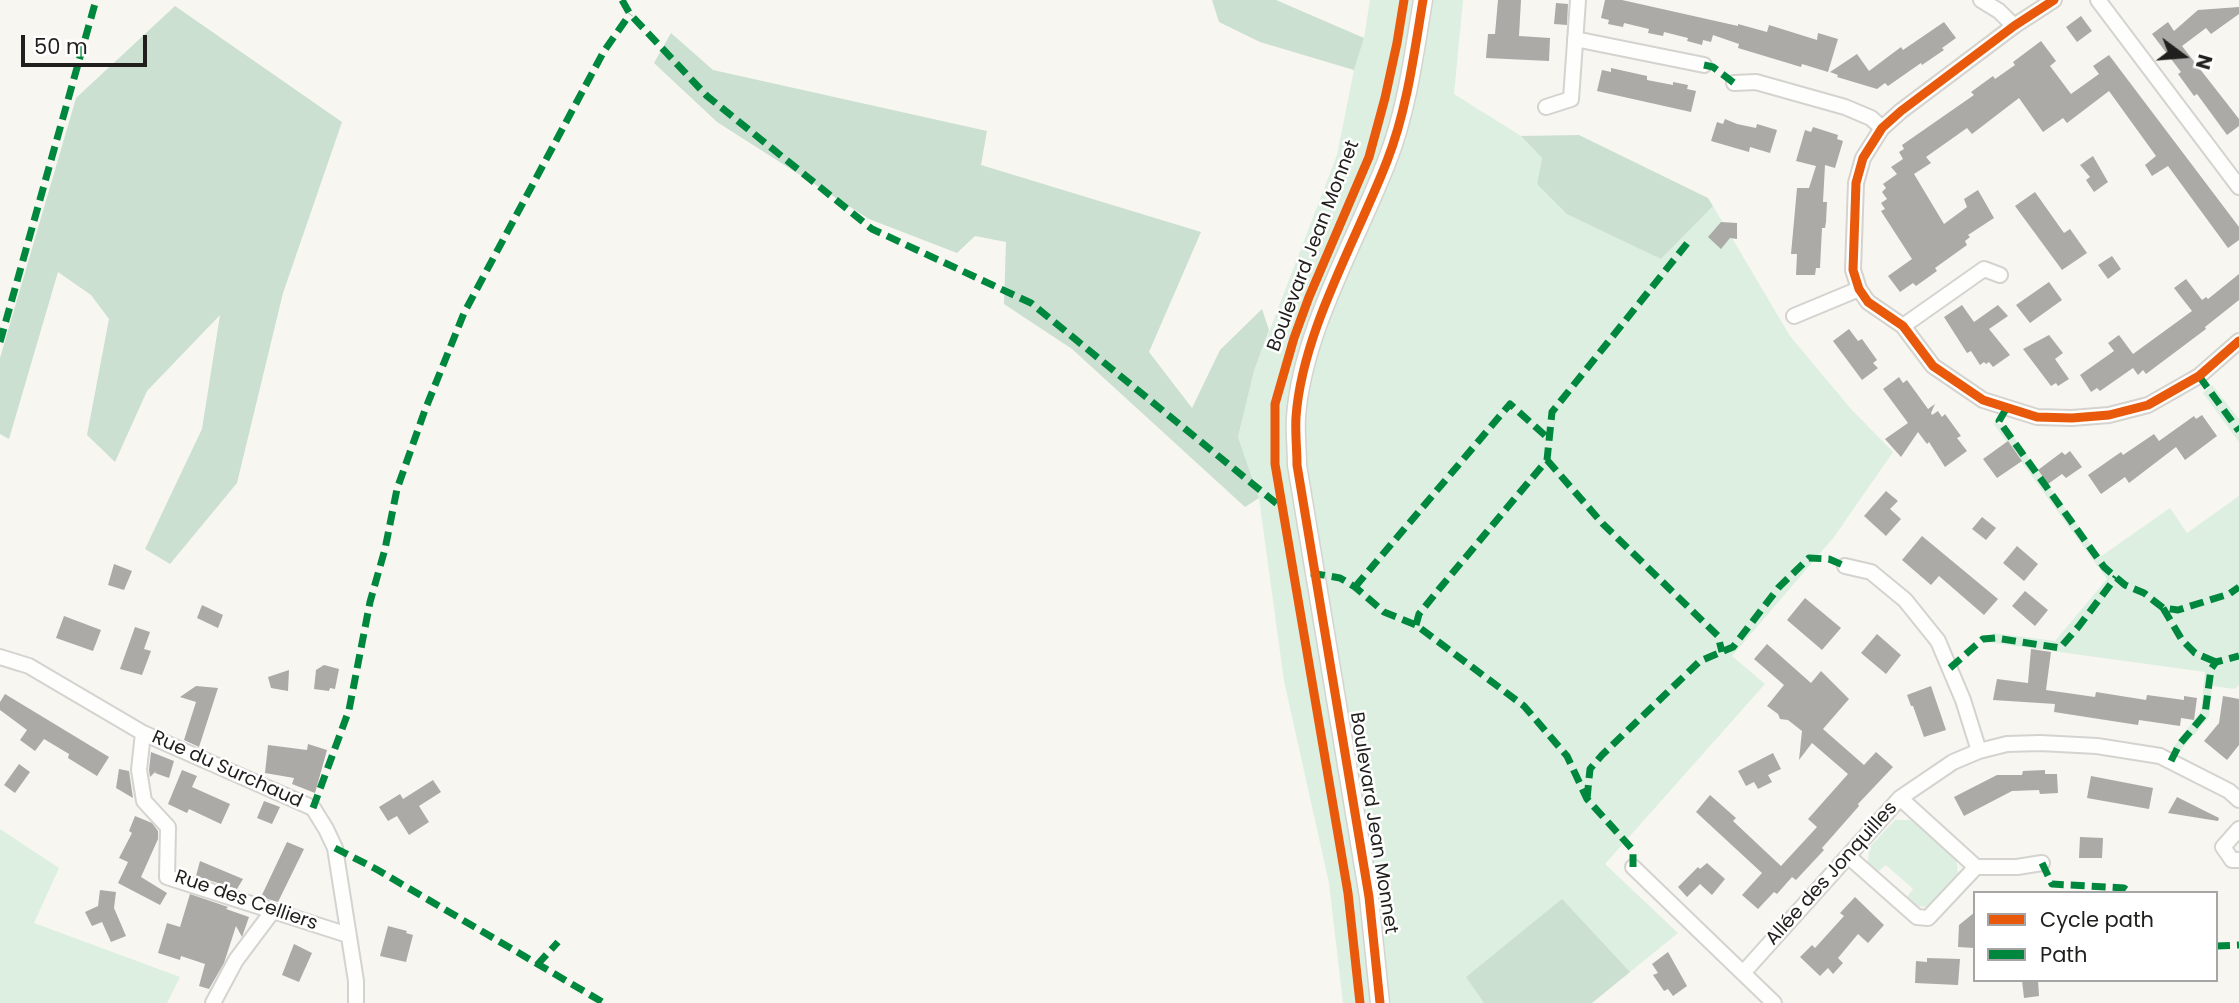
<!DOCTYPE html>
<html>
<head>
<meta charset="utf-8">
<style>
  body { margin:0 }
  #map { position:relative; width:2239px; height:1003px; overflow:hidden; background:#f7f6f1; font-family:Poppins,sans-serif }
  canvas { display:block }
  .legend { position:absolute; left:1973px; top:891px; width:245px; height:91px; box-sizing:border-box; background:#fff; border:2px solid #a6a5a5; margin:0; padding:9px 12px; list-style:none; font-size:21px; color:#201f1d }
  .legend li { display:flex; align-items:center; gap:14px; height:35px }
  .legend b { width:35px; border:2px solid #a6a5a5 }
  .north { position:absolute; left:2148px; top:21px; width:70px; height:70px; -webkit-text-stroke:5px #fff; paint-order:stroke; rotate:106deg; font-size:19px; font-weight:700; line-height:28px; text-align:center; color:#201f1d }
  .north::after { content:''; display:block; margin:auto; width:24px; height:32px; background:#201f1d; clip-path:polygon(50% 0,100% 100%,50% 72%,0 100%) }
  .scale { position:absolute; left:21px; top:35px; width:126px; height:32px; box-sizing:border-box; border:4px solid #201f1d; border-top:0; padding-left:9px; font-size:21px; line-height:24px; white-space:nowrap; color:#201f1d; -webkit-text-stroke:5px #fff; paint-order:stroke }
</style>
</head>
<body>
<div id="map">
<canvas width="2239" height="1003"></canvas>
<ul class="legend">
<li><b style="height:9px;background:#e8590c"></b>Cycle path</li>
<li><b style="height:9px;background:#00873e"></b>Path</li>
</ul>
<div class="north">N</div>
<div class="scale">50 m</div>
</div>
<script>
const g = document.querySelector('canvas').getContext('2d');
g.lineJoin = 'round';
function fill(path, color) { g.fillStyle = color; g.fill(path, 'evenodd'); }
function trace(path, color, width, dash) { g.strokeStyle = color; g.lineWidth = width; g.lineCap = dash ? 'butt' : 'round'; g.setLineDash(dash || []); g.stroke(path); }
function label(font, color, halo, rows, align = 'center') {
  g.font = font + ' Poppins,sans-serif'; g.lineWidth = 5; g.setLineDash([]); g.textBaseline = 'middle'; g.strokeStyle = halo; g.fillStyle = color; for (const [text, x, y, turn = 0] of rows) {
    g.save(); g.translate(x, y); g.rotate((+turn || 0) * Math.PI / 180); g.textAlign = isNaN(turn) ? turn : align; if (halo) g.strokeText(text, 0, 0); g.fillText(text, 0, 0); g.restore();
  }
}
fill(new Path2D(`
  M 1370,0 L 1463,0 L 1454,94 L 1521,136 L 1542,158 L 1537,184 L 1661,259 L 1713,206 L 1790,336 L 1851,409 L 1893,452 L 1834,537 L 1732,656 L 1765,684 L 1605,864 L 1678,933 L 1630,972 L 1562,900 L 1467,977 L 1484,1003 L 1343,1003 L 1329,883 L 1284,681 L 1259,498 L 1238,437 L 1254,371 L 1337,155 L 1354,70 L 1364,38 Z
  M 2212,385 L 2239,419 L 2239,442 L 2203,393 Z
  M 1993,423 L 2005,425 L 2100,557 L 2170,508 L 2187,533 L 2239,496 L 2239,685 L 2235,689 L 2212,686 L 2209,717 L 2180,751 L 2172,749 L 2201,711 L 2205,672 L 1987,642 L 1993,633 L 2055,641 L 2107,579 Z
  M 1895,820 L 1911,820 L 1956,858 L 1958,874 L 1928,907 L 1913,906 L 1905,900 L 1913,889 L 1886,865 L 1877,872 L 1868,863 L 1869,848 Z
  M 0,829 L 59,868 L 34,923 L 180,977 L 167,1003 L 0,1003 Z`), '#dcefe1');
fill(new Path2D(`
  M 1212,0 L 1276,0 L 1364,38 L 1354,70 L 1260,42 L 1219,22 Z
  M 175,6 L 342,122 L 283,293 L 237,483 L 170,564 L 145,549 L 202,429 L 220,315 L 147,391 L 115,462 L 87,435 L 109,319 L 91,295 L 58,272 L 9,439 L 0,434 L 0,358 L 76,98 Z
  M 671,33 L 713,70 L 987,131 L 981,165 L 1201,232 L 1149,352 L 1192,408 L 1220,350 L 1262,309 L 1269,330 L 1254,371 L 1238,437 L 1259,498 L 1245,507 L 1072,349 L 1004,304 L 1006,242 L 975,236 L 957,253 L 869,219 L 717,122 L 654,63 Z
  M 1579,135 L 1708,198 L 1713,206 L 1661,259 L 1567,214 L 1537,184 L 1542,158 L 1521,136 Z
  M 1562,899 L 1630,972 L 1592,1003 L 1484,1003 L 1466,977 Z`), '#cbe0d1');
fill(new Path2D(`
  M 1498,0 L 1521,0 L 1519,36 L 1550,38 L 1549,61 L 1486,58 L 1488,34 L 1495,34 Z
  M 1605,0 L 1622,0 L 1738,26 L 1738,24 L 1767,32 L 1769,25 L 1817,40 L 1818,33 L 1838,39 L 1828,72 L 1802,64 L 1801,67 L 1738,48 L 1739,44 L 1713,35 L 1711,42 L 1703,40 L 1702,45 L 1687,41 L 1688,38 L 1664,32 L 1663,36 L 1648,33 L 1649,29 L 1624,23 L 1623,27 L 1608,24 L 1609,20 L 1601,18 Z
  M 1556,3 L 1568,4 L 1567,25 L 1554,24 Z
  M 2239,7 L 2239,14 L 2211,34 L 2206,28 L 2182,46 L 2239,119 L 2239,126 L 2227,135 L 2197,94 L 2194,96 L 2178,74 L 2181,72 L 2152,34 L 2168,22 L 2174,31 L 2198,10 Z
  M 2081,16 L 2092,31 L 2077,42 L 2066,27 Z
  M 1944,22 L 1956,38 L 1942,48 L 1944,50 L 1922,65 L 1921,63 L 1888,86 L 1885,83 L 1877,89 L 1837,77 L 1838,75 L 1830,72 L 1857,54 L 1869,71 L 1901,47 L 1903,50 Z
  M 2041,41 L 2056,61 L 2050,66 L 2071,94 L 2099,74 L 2093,66 L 2109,55 L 2239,227 L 2239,240 L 2228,248 L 2168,166 L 2152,176 L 2145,165 L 2156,156 L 2109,91 L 2067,123 L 2063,118 L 2043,132 L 2019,98 L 1972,134 L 1967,128 L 1926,157 L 1931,163 L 1914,174 L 1944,224 L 1967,207 L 1964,199 L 1978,190 L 1994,218 L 1968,235 L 1970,237 L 1965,241 L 1967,245 L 1935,268 L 1937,271 L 1916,286 L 1913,283 L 1900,292 L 1888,276 L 1912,259 L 1881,211 L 1885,209 L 1881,203 L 1887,199 L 1882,192 L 1886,188 L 1883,184 L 1897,174 L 1891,167 L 1903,159 L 1899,152 L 1904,149 L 1902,145 L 1974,95 L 1971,92 L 1993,76 L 1995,79 L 2015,65 L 2013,62 Z
  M 1611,68 L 1647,76 L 1647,80 L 1673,85 L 1673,82 L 1688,85 L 1687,89 L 1696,91 L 1691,112 L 1597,91 L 1602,70 L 1611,72 Z
  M 1725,119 L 1737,124 L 1756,128 L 1757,124 L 1777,130 L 1770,153 L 1750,147 L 1749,152 L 1711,141 L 1717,122 L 1723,124 Z
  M 1813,127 L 1838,135 L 1837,139 L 1843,141 L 1835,168 L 1825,165 L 1823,202 L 1827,202 L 1826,222 L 1825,228 L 1822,228 L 1820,268 L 1816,268 L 1815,275 L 1796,275 L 1797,254 L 1791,254 L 1797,188 L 1809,188 L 1816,166 L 1796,161 L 1805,130 L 1811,132 Z
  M 2093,156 L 2108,182 L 2094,192 L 2086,180 L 2090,177 L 2080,165 Z
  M 2035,192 L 2064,233 L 2070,229 L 2087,253 L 2062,270 L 2015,206 Z
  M 1721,222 L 1737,223 L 1737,239 L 1730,238 L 1721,249 L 1708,237 Z
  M 2112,256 L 2121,269 L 2108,279 L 2098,265 Z
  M 2239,274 L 2239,300 L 2205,327 L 2206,329 L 2146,374 L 2143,370 L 2138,375 L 2133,368 L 2100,391 L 2097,388 L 2091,392 L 2080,375 L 2114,351 L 2108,343 L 2119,335 L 2133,354 L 2192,311 L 2174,288 L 2186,279 L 2202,300 L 2206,297 L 2208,299 Z
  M 2049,282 L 2062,300 L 2030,323 L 2016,305 Z
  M 1962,305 L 1974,322 L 1998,305 L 2008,316 L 1989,329 L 2010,355 L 1993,367 L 1989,362 L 1986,364 L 1984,362 L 1980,365 L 1971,351 L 1967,353 L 1944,317 Z
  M 1849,329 L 1858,341 L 1862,339 L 1877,360 L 1873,363 L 1878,368 L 1862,380 L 1833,341 Z
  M 2049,335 L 2063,353 L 2055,359 L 2069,379 L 2058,386 L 2056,383 L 2051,386 L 2023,349 Z
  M 1899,377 L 1903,383 L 1907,380 L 1928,409 L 1935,404 L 1931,413 L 1932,415 L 1938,411 L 1942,417 L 1945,414 L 1961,436 L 1957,438 L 1967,451 L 1945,467 L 1929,442 L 1927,444 L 1918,432 L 1901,457 L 1885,439 L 1908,423 L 1883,389 Z
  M 2202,415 L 2217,436 L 2185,460 L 2176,447 L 2129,483 L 2125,477 L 2101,494 L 2088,475 L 2121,452 L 2123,455 L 2154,434 L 2159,441 L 2194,416 L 2196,419 Z
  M 2008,441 L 2022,461 L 1997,478 L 1983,459 Z
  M 2070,451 L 2082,467 L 2066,478 L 2062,474 L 2048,484 L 2038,470 L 2062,452 L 2065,455 Z
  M 1886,491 L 1898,501 L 1890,509 L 1901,519 L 1886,536 L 1864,516 Z
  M 1982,517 L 1996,528 L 1986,540 L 1972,529 Z
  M 1922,536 L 1998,599 L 1984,615 L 1939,576 L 1931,585 L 1902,560 Z
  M 2017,546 L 2038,564 L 2024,581 L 2003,563 Z
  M 114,564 L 132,571 L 124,590 L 108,585 Z
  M 2025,591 L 2048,610 L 2035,626 L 2012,606 Z
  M 1805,598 L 1841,628 L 1822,650 L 1787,620 Z
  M 202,605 L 223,615 L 218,628 L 197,618 Z
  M 64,616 L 101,630 L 93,651 L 56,638 Z
  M 135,627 L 150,632 L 144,649 L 151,651 L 142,675 L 120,669 Z
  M 1877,634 L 1901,655 L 1886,674 L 1861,653 Z
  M 1767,644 L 1811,683 L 1821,671 L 1849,699 L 1823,729 L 1864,765 L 1876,752 L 1893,767 L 1858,804 L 1859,806 L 1822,848 L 1824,850 L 1796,880 L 1792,877 L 1777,894 L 1774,892 L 1758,909 L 1742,895 L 1762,873 L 1696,812 L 1710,795 L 1736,818 L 1733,821 L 1781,866 L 1817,827 L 1808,819 L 1848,774 L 1812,743 L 1799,760 L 1802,731 L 1788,720 L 1780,719 L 1778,714 L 1767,706 L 1784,685 L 1754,659 Z
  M 2031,649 L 2051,652 L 2046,690 L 2095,697 L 2096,692 L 2146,700 L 2147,695 L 2184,700 L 2184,696 L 2197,698 L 2194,720 L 2181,718 L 2180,726 L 2139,720 L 2138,725 L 2054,712 L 2055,704 L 1993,700 L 1997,679 L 2028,683 Z
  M 324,665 L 339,669 L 335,689 L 330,688 L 329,691 L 314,689 L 316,670 Z
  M 289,670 L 288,691 L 271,688 L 268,677 Z
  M 196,686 L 218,688 L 199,747 L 184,740 L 196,702 L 180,697 Z
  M 1931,686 L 1946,730 L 1924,737 L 1913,706 L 1911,706 L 1907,695 Z
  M 5,694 L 109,757 L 97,776 L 68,758 L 69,754 L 44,739 L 35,751 L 20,740 L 27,730 L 0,710 L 0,702 Z
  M 2223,696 L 2239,699 L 2239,745 L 2227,760 L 2204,741 L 2219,723 Z
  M 308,744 L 327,750 L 315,793 L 292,784 L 294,778 L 265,773 L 268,745 L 307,750 Z
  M 151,752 L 174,761 L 169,778 L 155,773 L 156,771 L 150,777 L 149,770 Z
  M 1773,753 L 1781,769 L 1768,775 L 1772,782 L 1758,789 L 1754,782 L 1746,786 L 1738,771 Z
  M 19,764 L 30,772 L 15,793 L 4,785 Z
  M 119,769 L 129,771 L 133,798 L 116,788 Z
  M 182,770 L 197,776 L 192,787 L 230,804 L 221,824 L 189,809 L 187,813 L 168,804 Z
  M 2045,770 L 2045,774 L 2057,774 L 2058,793 L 2040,794 L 2039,790 L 2012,791 L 1964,816 L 1954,797 L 1997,775 L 2022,775 L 2023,771 Z
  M 2091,776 L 2153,788 L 2149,809 L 2087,798 Z
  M 433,780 L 441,792 L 419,806 L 429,822 L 409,835 L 397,816 L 388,821 L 379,807 L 400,794 L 403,799 Z
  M 2177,797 L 2219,818 L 2218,821 L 2168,813 Z
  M 264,801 L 280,807 L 272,824 L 257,818 Z
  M 135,816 L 152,823 L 158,831 L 158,839 L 141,877 L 167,893 L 160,905 L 118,883 L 128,862 L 119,858 L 132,833 L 129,831 Z
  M 2080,837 L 2103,838 L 2102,858 L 2079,858 Z
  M 287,842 L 304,849 L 278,902 L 261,897 Z
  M 200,861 L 243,879 L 237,889 L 196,876 Z
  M 1707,863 L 1725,879 L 1712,895 L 1700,884 L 1687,897 L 1678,887 L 1698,867 L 1700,869 Z
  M 100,890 L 116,892 L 114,908 L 126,936 L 111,942 L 102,922 L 92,926 L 85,912 L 98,906 Z
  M 190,894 L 228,907 L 226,909 L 249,917 L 242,937 L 236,926 L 224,963 L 209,989 L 199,986 L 205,964 L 181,956 L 180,960 L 158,953 L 167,923 L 180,927 Z
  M 1855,897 L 1884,925 L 1868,943 L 1858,934 L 1838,958 L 1843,963 L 1833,974 L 1828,968 L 1820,976 L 1800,957 L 1812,945 L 1815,948 L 1844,916 L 1840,913 Z
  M 1975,912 L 1975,948 L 1958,947 L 1959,925 Z
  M 388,926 L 407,931 L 406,933 L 413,935 L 406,962 L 380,956 Z
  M 294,944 L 312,953 L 299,982 L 282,975 Z
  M 1668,952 L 1687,986 L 1673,996 L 1668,989 L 1664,991 L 1653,975 L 1658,973 L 1652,964 Z
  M 1927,958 L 1960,959 L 1958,985 L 1915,983 L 1916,961 L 1927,962 Z
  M 2022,980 L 2038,980 L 2039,996 L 2024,998 Z`), '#abaaa7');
const minor = new Path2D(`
  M 1981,0 L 1999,11 L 2014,26
  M 2054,0 L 2014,26 L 1901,111 L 1882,128 L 1863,158 L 1856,183 L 1853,270 L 1859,289 L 1868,302 L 1903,326 L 1933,366 L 1983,400 L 2037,417 L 2072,418 L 2109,415 L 2148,405 L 2199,376 L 2239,341
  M 2098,0 L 2239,187
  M 1575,39 L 1704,65
  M 1734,83 L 1756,82 L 1845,107 L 1871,118 L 1882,128
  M 1546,107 L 1571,99 L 1578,0
  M 1794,316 L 1859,289
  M 1903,326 L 1984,269 L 2000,275
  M 1845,566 L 1871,572 L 1905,600 L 1938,641 L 1963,700 L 1979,751
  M 0,657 L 29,666 L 143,733 L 313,808 L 326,829 L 335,848 L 356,981 L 356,1003
  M 143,733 L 139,770 L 144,801 L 168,827 L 167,877 L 348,935
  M 1900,798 L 1976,867 L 2017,867 L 2042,863
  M 2239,829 L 2223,847 L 2232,860 L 2239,860
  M 1849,857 L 1917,917 L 1928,918 L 1976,867
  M 1633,867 L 1774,1003
  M 1743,973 L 1900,798 L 1953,762 L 1979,751 L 2007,744 L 2040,743 L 2097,746 L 2160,756 L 2229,791 L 2239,800
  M 213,1003 L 236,960 L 272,912`);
const tertiary = new Path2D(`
  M 1380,1003 L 1369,897 L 1297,465 C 1297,449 1295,433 1296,417 C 1302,332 1356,241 1387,161 C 1407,110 1414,54 1423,0`);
trace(minor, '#d4d3cf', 18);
trace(tertiary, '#d4d3cf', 21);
trace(minor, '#fefefd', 14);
trace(tertiary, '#fefefd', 18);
trace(new Path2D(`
  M 622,0 L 630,14 L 707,96 L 872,229 L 1031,303 L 1282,508
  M 1704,65 L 1713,67 L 1734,83
  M 0,342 L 96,0
  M 2199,376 L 2239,431
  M 2006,409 L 1999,421 L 2104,567 L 2125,585 L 2144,593 L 2163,608 L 2178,610 L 2229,594 L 2239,587
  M 1547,460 L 1603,524 L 1718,636 L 1722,652
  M 1311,573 L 1340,578 L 1355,587 L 1384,612 L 1416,625 L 1524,706 L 1567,756 L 1587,799 L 1633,850 L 1633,867
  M 1355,587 L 1510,404 L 1549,439
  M 2163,608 L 2182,640 L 2195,653 L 2216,662
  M 1416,625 L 1419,614 L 1440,588 L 1547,460 L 1552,412 L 1689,241
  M 1950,668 L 1983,639 L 1996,638 L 2060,648 L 2079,626 L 2116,577
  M 2171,761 L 2179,745 L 2205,714 L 2211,669 L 2216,662 L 2239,656
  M 1587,799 L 1590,769 L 1602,755 L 1700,661 L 1733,647 L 1779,587 L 1809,558 L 1829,559 L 1845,566
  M 313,808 L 349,710 L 370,602 L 385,549 L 397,489 L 425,410 L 464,313 L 604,51 L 630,14
  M 335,848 L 376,869 L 604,1003
  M 2042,863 L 2052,884 L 2124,888 L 2131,893
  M 2216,946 L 2239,945
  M 537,965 L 558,942`), '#00873e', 7, [14, 7]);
trace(new Path2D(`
  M 2054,0 L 2014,26 L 1901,111 L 1882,128 L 1863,158 L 1856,183 L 1853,270 L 1859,289 L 1868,302 L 1903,326 L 1933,366 L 1983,400 L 2037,417 L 2072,418 L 2109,415 L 2148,405 L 2199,376 L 2239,341
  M 1360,1003 L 1348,893 L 1275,464 L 1275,404 L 1294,338 L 1309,297 L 1369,157 L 1385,98 L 1397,43 L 1404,0
  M 1380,1003 L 1369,897 L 1297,465 C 1297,449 1295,433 1296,417 C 1302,332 1356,241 1387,161 C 1407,110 1414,54 1423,0`), '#e8590c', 9);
label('19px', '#201f1d', '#fff', [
  ["Boulevard Jean Monnet",1314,246,-69],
  ["Rue du Surchaud",227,770,24],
  ["Boulevard Jean Monnet",1373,823,81],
  ["Allée des Jonquilles",1832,874,-48],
  ["Rue des Celliers",246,901,19]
]);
</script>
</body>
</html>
